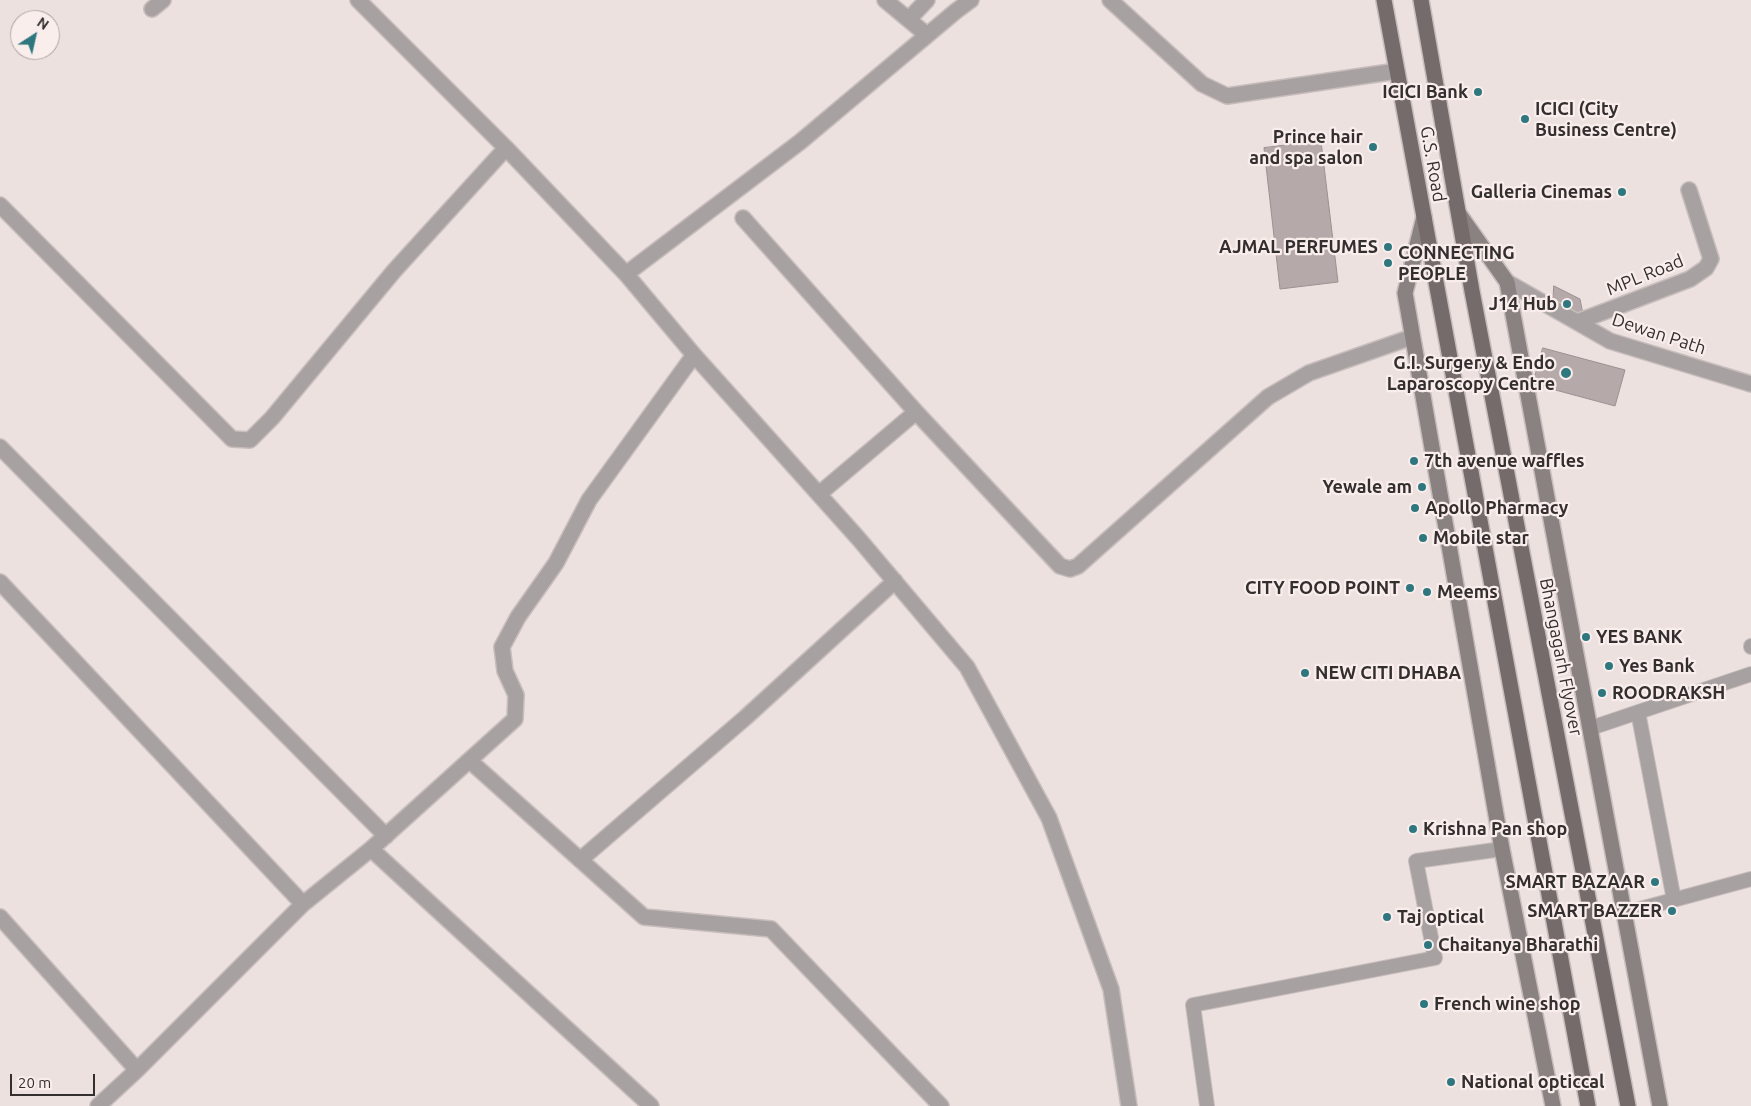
<!DOCTYPE html>
<html>
<head>
<meta charset="utf-8">
<style>
  body { margin:0 }
  #map { position:relative; width:1751px; height:1106px; overflow:hidden; background:#ece1df; font-family:Ubuntu,sans-serif }
  canvas { display:block }
  .north { position:absolute; left:10px; top:10px; width:50px; height:50px; box-sizing:border-box; background:#faeeed; border:1px solid #aba2a1; border-radius:50%; rotate:35deg; font-size:14px; font-weight:700; line-height:20px; text-align:center; color:#342f2f }
  .north::after { content:''; display:block; margin:auto; width:18px; height:22px; background:#2f777f; clip-path:polygon(50% 0,100% 100%,50% 72%,0 100%) }
  .scale { position:absolute; left:10px; top:1074px; width:85px; height:22px; box-sizing:border-box; border:2px solid #342f2f; border-top:0; padding-left:6px; font-size:15px; line-height:18px; white-space:nowrap; color:#342f2f; -webkit-text-stroke:4px #faeeed; paint-order:stroke }
</style>
</head>
<body>
<div id="map">
<canvas width="1751" height="1106"></canvas>
<div class="north">N</div>
<div class="scale">20 m</div>
</div>
<script>
const g = document.querySelector('canvas').getContext('2d');
g.lineJoin = 'round';
function fill(path, color) { g.fillStyle = color; g.fill(path, 'evenodd'); }
function trace(path, color, width, dash) { g.strokeStyle = color; g.lineWidth = width; g.lineCap = dash ? 'butt' : 'round'; g.setLineDash(dash || []); g.stroke(path); }
function label(font, color, halo, rows, align = 'center') {
  g.font = font + ' Ubuntu,sans-serif'; g.lineWidth = 4.5; g.setLineDash([]); g.textBaseline = 'middle'; g.strokeStyle = halo; g.fillStyle = color; for (const [text, x, y, turn = 0] of rows) {
    g.save(); g.translate(x, y); g.rotate((+turn || 0) * Math.PI / 180); g.textAlign = isNaN(turn) ? turn : align; if (halo) g.strokeText(text, 0, 0); g.fillText(text, 0, 0); g.restore();
  }
}
const building = new Path2D(`
  M 1321,141 L 1338,282 L 1280,289 L 1264,148 Z
  M 1554,286 L 1580,299 L 1583,314 L 1553,309 Z
  M 1543,348 L 1625,370 L 1615,406 L 1533,384 Z`);
fill(building, '#b5aaa9');
trace(building, '#9c9190', 1);
const lane = new Path2D(`
  M 1751,646 L 1751,647
  M 1638,712 L 1674,900
  M 1591,728 L 1751,674
  M 1625,913 L 1751,879
  M 1207,1106 L 1193,1005 L 1435,958 L 1416,861 L 1502,849`);
const street = new Path2D(`
  M 358,0 L 506,148 L 626,274 L 694,355 L 858,538 L 967,667 L 1049,818 L 1111,989 L 1129,1106
  M 885,0 L 927,35
  M 1110,0 L 1202,84 L 1227,96 L 1397,71
  M 152,9 L 163,0
  M 909,19 L 927,0
  M 0,205 L 232,439 L 250,440 L 272,418 L 394,271 L 506,148
  M 743,218 L 916,412 L 1060,566 L 1070,569 L 1078,566 L 1268,397 L 1309,373 L 1412,337
  M 626,274 L 800,142 L 956,11 L 971,0
  M 1507,282 L 1610,341 L 1751,384
  M 1577,322 L 1690,279 L 1706,268 L 1711,259 L 1689,190
  M 0,447 L 386,836
  M 819,494 L 916,412
  M 0,582 L 303,904 L 371,849 L 651,1106
  M 470,761 L 644,917 L 771,929 L 941,1106
  M 371,849 L 515,719 L 516,695 L 505,671 L 502,647 L 518,617 L 556,563 L 589,500 L 694,355
  M 580,860 L 745,718 L 895,581
  M 0,917 L 137,1070 L 98,1106
  M 137,1070 L 303,904`);
const secondary = new Path2D(`
  M 1459,214 L 1507,282 L 1660,1106
  M 1424,217 L 1405,293 L 1502,849 L 1553,1106`);
const primary = new Path2D(`
  M 1384,0 L 1588,1106
  M 1421,0 L 1472,291 L 1628,1106`);
trace(lane, '#c7bdbc', 16);
trace(street, '#c7bdbc', 18);
trace(secondary, '#c7bdbc', 18);
trace(primary, '#c7bdbc', 18);
trace(lane, '#a7a2a1', 14);
trace(street, '#a7a2a1', 15);
trace(secondary, '#898281', 15);
trace(primary, '#746b6a', 15);
for (const [x, y, r, color] of [
  [1478,92,5,"#2f777f"],
  [1525,119,5,"#2f777f"],
  [1373,147,5,"#2f777f"],
  [1622,192,5,"#2f777f"],
  [1388,247,5,"#2f777f"],
  [1388,263,5,"#2f777f"],
  [1567,304,5,"#2f777f"],
  [1566,373,6,"#2f777f"],
  [1414,461,5,"#2f777f"],
  [1422,487,5,"#2f777f"],
  [1415,508,5,"#2f777f"],
  [1423,538,5,"#2f777f"],
  [1410,588,5,"#2f777f"],
  [1427,592,5,"#2f777f"],
  [1586,637,5,"#2f777f"],
  [1609,666,5,"#2f777f"],
  [1305,673,5,"#2f777f"],
  [1602,693,5,"#2f777f"],
  [1413,829,5,"#2f777f"],
  [1655,882,5,"#2f777f"],
  [1672,911,5,"#2f777f"],
  [1387,917,5,"#2f777f"],
  [1428,945,5,"#2f777f"],
  [1424,1004,5,"#2f777f"],
  [1451,1082,5,"#2f777f"]
]) { const dot = new Path2D(); dot.arc(x, y, r, 0, 2 * Math.PI); g.fillStyle = color; g.fill(dot); trace(dot, '#faeeed', 2); }
label('bold 18px', '#342f2f', '#faeeed', [
  ["ICICI Bank",1468,92,"right"],
  ["ICICI (City",1535,109],
  ["Business Centre)",1535,130],
  ["Prince hair",1363,137,"right"],
  ["and spa salon",1363,158,"right"],
  ["Galleria Cinemas",1612,192,"right"],
  ["AJMAL PERFUMES",1378,247,"right"],
  ["CONNECTING",1398,253],
  ["PEOPLE",1398,274],
  ["J14 Hub",1557,304,"right"],
  ["G.I. Surgery & Endo",1555,363,"right"],
  ["Laparoscopy Centre",1555,384,"right"],
  ["7th avenue waffles",1424,461],
  ["Yewale am",1412,487,"right"],
  ["Apollo Pharmacy",1425,508],
  ["Mobile star",1433,538],
  ["CITY FOOD POINT",1400,588,"right"],
  ["Meems",1437,592],
  ["YES BANK",1596,637],
  ["Yes Bank",1619,666],
  ["NEW CITI DHABA",1315,673],
  ["ROODRAKSH",1612,693],
  ["Krishna Pan shop",1423,829],
  ["SMART BAZAAR",1645,882,"right"],
  ["SMART BAZZER",1662,911,"right"],
  ["Taj optical",1397,917],
  ["Chaitanya Bharathi",1438,945],
  ["French wine shop",1434,1004],
  ["National opticcal",1461,1082]
], 'left');
label('18px', '#342f2f', '#faeeed', [
  ["G.S. Road",1433,164,80],
  ["MPL Road",1645,275,-22],
  ["Dewan Path",1659,334,18],
  ["Bhangagarh Flyover",1561,657,79]
]);
</script>
</body>
</html>
